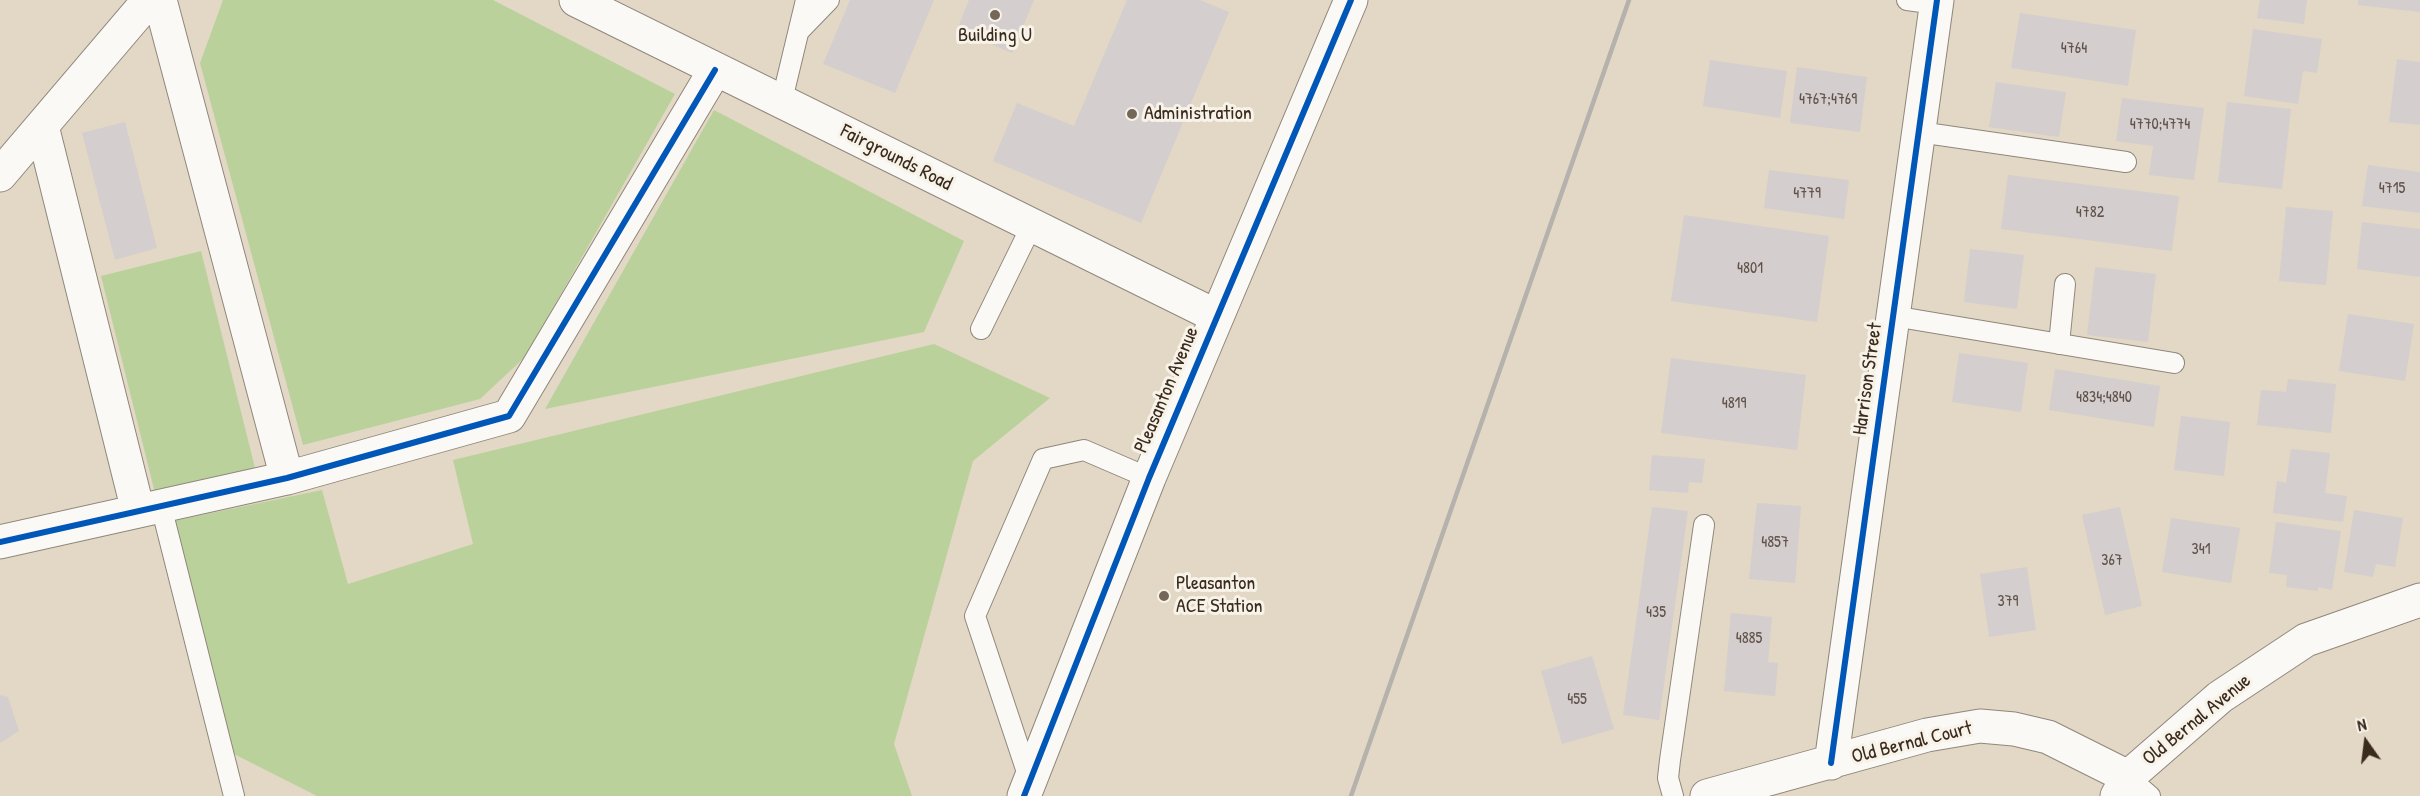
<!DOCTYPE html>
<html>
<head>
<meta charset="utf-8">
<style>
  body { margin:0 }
  #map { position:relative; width:2420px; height:796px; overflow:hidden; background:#e2d8c5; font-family:"Patrick Hand",sans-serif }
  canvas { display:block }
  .north { position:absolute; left:2336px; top:712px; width:60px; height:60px; -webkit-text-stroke:4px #f7f3e8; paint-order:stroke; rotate:346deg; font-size:16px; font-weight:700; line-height:24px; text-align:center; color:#3b2a1e }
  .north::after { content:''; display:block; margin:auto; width:21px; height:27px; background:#3b2a1e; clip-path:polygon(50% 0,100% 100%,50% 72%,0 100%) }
</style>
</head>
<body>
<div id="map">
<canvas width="2420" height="796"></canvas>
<div class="north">N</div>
</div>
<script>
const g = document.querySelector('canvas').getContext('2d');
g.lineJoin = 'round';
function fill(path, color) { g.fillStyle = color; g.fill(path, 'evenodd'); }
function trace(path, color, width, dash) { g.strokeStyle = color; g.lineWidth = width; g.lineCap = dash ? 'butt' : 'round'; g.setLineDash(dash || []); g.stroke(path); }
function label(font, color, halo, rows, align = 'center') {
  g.font = font + ' "Patrick Hand",sans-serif'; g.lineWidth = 6; g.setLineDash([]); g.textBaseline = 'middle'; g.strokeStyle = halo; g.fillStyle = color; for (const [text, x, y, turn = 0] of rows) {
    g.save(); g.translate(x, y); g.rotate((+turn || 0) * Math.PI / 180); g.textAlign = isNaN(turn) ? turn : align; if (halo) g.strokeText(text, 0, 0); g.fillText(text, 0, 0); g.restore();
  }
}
fill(new Path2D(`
  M 223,0 L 493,0 L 675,94 L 525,357 L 480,399 L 303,445 L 200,63 Z
  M 714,110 L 964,241 L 924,332 L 545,409 Z
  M 201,251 L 255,468 L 155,493 L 101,276 Z
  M 934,344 L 1050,398 L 973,461 L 894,744 L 912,796 L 317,796 L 230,752 L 173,521 L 322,490 L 348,584 L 473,544 L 453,460 Z`), '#bbd19c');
fill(new Path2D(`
  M 850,0 L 934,0 L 895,93 L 823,64 Z
  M 969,0 L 1034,0 L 1012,53 L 957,30 Z
  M 1127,0 L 1200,0 L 1229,12 L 1141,223 L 993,161 L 1017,103 L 1074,126 Z
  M 2260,0 L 2307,0 L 2304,24 L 2257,18 Z
  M 2358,0 L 2420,0 L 2420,12 L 2358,5 Z
  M 2020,13 L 2136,30 L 2128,86 L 2011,68 Z
  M 2253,29 L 2322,39 L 2317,73 L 2303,71 L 2298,104 L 2244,96 Z
  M 2397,59 L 2420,62 L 2420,125 L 2389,122 Z
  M 1710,60 L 1787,71 L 1780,118 L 1703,106 Z
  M 1797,67 L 1867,77 L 1860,132 L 1790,123 Z
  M 1996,82 L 2066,92 L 2059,137 L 1989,127 Z
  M 2122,98 L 2204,108 L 2194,180 L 2149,175 L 2153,146 L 2116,141 Z
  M 2227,102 L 2291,109 L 2282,189 L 2218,182 Z
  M 125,122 L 157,248 L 115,260 L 82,133 Z
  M 2368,165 L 2420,172 L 2420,213 L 2362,206 Z
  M 1769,170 L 1849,180 L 1844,219 L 1764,208 Z
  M 2008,175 L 2179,196 L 2172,251 L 2001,229 Z
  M 2286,207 L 2333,211 L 2326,285 L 2279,281 Z
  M 1684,215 L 1829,236 L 1817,322 L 1671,301 Z
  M 2362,222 L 2420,229 L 2420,277 L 2357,269 Z
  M 1970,249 L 2024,255 L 2017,309 L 1964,302 Z
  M 2095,267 L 2156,274 L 2148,342 L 2087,335 Z
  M 2348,314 L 2414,324 L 2405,381 L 2339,371 Z
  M 1959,353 L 2028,363 L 2021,412 L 1952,402 Z
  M 1671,358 L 1806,375 L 1797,450 L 1661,433 Z
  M 2055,369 L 2160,386 L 2154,427 L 2049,410 Z
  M 2288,379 L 2336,384 L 2331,433 L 2257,425 L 2261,390 L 2286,392 Z
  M 2181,416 L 2230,422 L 2224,476 L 2174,470 Z
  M 2291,449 L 2330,453 L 2325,493 L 2347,496 L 2343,522 L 2273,513 L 2277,481 L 2286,483 Z
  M 1652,455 L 1705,459 L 1702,483 L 1689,482 L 1688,493 L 1649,490 Z
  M 1757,503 L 1801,506 L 1795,583 L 1749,579 Z
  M 1652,507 L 1688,511 L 1659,720 L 1623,715 Z
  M 2120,507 L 2142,606 L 2105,615 L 2082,515 Z
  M 2354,510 L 2403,518 L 2395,567 L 2376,564 L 2373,577 L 2344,572 Z
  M 2171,518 L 2240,528 L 2231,583 L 2162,572 Z
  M 2276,522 L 2341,531 L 2332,590 L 2318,587 L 2318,591 L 2286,587 L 2287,575 L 2269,573 Z
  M 2027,567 L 2036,630 L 1989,637 L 1980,574 Z
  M 1731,613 L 1772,617 L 1768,662 L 1778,663 L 1775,696 L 1724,691 Z
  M 1592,656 L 1614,729 L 1562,744 L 1541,671 Z
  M 0,695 L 8,697 L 19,731 L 0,743 Z`), '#d4cece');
const service = new Path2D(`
  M 1907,0 L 1937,4
  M 799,31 L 829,0
  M 782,100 L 806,0
  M 1919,132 L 2126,162
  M 1893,316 L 2174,363
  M 981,329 L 1031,227
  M 2059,344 L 2065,284
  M 161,506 L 234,796
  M 2128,777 L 2150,796
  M 1030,781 L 975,616 L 1043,459 L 1084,450 L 1149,478
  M 1673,796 L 1668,778 L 1670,760 L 1704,525`);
const minor = new Path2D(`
  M 160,0 L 287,478
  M 576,0 L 1216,316
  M 42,126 L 138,511
  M 0,175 L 149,0
  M 0,542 L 287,478 L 509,416 L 715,70
  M 1831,763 L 1937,0
  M 1024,796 L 1149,478 L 1351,0
  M 1707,796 L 1927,735 L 1980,726 L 2014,729 L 2048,737 L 2128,777`);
const tertiary = new Path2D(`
  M 2117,796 L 2128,777 L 2220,697 L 2306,640 L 2420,600`);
trace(service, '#8f877c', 22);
trace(minor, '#8f877c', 35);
trace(tertiary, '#8f877c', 35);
trace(service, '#fbf9f6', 20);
trace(minor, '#fbf9f6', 33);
trace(tertiary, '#fbf9f6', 33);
trace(new Path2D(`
  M 1351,796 L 1629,0`), '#b5b2ad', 4.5);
trace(new Path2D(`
  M 0,542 L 287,478 L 509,416 L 715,70
  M 1831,763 L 1937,0
  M 1024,796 L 1149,478 L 1351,0`), '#0057b8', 6);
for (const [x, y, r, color] of [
  [995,15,6,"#756758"],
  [1132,114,6,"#756758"],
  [1164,596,6,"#756758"]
]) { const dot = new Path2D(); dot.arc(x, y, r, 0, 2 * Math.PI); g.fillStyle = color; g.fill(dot); trace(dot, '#f7f3e8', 2); }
label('16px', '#61534a', null, [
  ["4764",2074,49],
  ["4767;4769",1828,100],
  ["4770;4774",2160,125],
  ["4715",2392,189],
  ["4779",1807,194],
  ["4782",2090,213],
  ["4801",1750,269],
  ["4834;4840",2104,398],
  ["4819",1734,404],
  ["4857",1775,543],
  ["341",2201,550],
  ["367",2112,561],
  ["379",2008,602],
  ["435",1656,613],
  ["4885",1749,639],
  ["455",1577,700]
]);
label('20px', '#3b2a1e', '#f7f3e8', [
  ["Building U",995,36,"center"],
  ["Administration",1144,114],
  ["Pleasanton",1176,584],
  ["ACE Station",1176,607]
], 'left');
label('20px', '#3b2a1e', '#f7f3e8', [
  ["Fairgrounds Road",896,158,27],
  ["Harrison Street",1868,379,-82],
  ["Pleasanton Avenue",1167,390,-67],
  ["Old Bernal Avenue",2197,720,-39],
  ["Old Bernal Court",1912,743,-14]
]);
</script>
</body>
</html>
